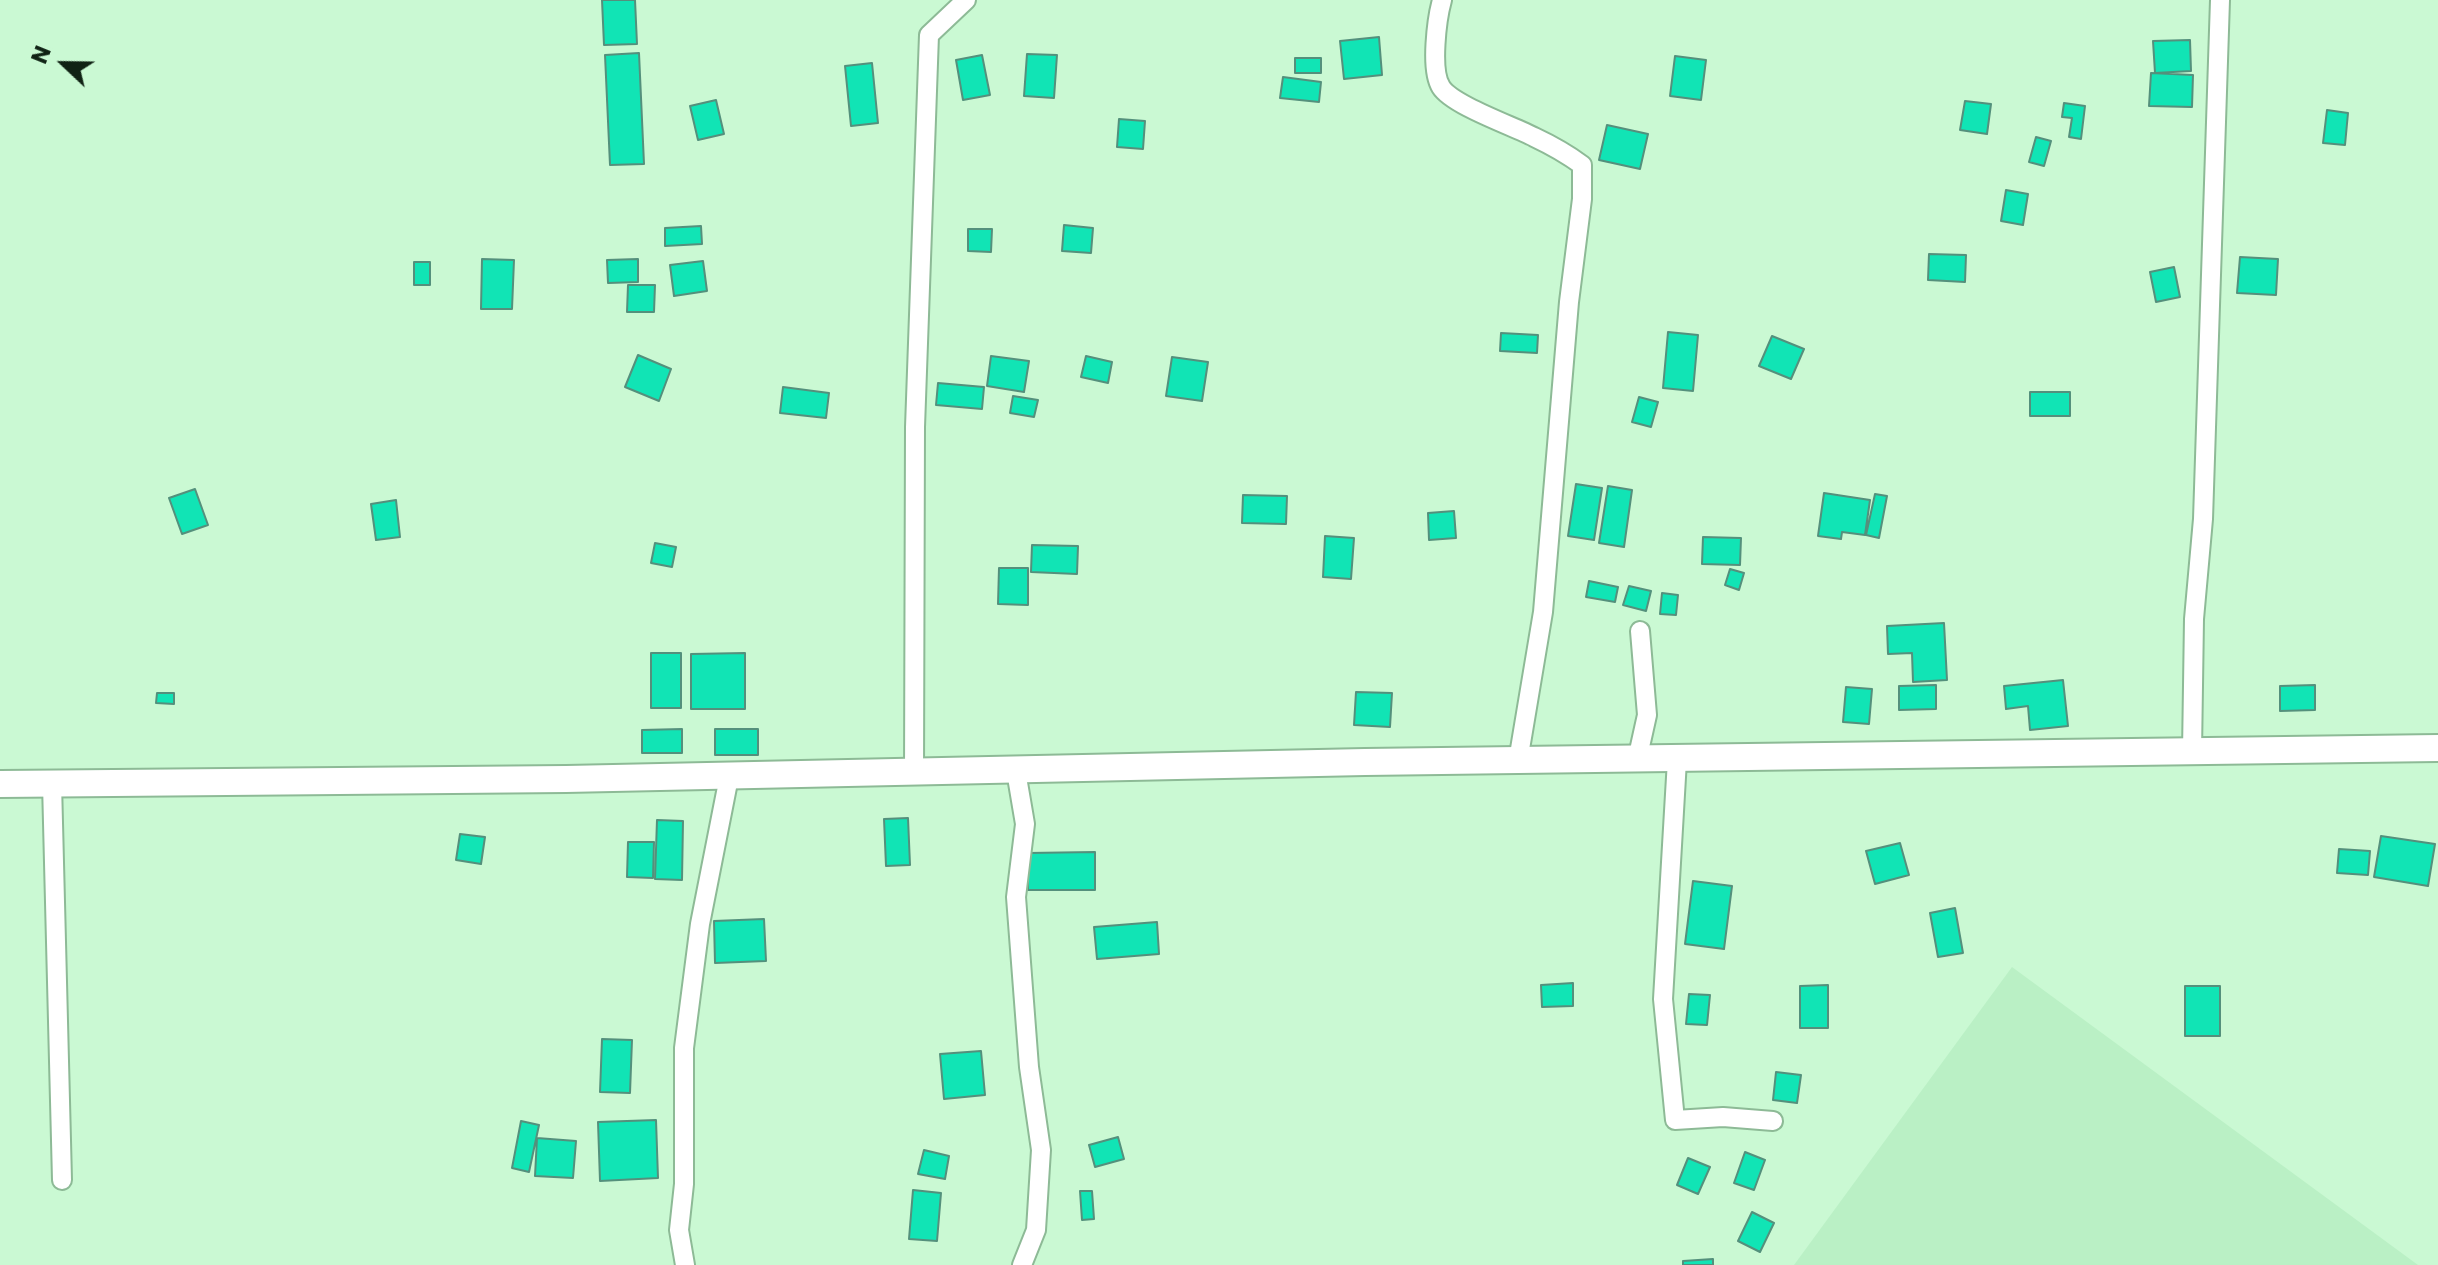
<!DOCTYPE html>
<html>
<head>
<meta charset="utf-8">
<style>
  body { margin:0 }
  #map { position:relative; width:2438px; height:1265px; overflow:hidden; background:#caf9d3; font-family:Poppins,sans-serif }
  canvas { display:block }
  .north { position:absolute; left:24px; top:24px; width:80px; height:80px; -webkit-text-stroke:6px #caf9d3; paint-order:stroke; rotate:292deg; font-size:22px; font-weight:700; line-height:32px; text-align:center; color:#102214 }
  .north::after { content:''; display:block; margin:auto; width:28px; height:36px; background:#102214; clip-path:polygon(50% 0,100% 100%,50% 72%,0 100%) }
</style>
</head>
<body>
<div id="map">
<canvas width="2438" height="1265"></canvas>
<div class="north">N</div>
</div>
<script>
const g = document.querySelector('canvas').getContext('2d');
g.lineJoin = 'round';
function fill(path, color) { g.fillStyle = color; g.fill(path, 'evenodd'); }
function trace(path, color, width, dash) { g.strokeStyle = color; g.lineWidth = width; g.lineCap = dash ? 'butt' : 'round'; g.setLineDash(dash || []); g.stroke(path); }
fill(new Path2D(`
  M 2012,967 L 2418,1265 L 1794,1265 Z`), '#baf0c5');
const building = new Path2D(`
  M 602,0 L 635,0 L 637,44 L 604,45 Z
  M 1379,37 L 1382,75 L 1344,79 L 1340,41 Z
  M 2190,40 L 2191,71 L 2155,73 L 2153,41 Z
  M 639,53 L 644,164 L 610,165 L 605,55 Z
  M 1027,54 L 1057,55 L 1054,98 L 1024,96 Z
  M 982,55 L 990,95 L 963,100 L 956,60 Z
  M 1675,56 L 1706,60 L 1701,100 L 1670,96 Z
  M 1295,58 L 1321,58 L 1321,73 L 1295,73 Z
  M 872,63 L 878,123 L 851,126 L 845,66 Z
  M 2151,73 L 2193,75 L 2192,107 L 2149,106 Z
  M 1283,77 L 1321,82 L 1319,102 L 1280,98 Z
  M 716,100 L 724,134 L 698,140 L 690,106 Z
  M 1965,101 L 1991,104 L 1987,134 L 1960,130 Z
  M 2064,103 L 2085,106 L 2081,139 L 2069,137 L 2072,118 L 2062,117 Z
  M 2327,110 L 2348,113 L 2345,145 L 2323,143 Z
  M 1119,119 L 1145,121 L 1143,149 L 1117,147 Z
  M 1607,125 L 1648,134 L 1640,169 L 1599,160 Z
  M 2036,137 L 2051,141 L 2044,166 L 2029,162 Z
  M 2006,190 L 2028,194 L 2023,225 L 2001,221 Z
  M 1064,225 L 1093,228 L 1091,253 L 1062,251 Z
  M 701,226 L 702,244 L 665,246 L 665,228 Z
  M 968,229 L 992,229 L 991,252 L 968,251 Z
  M 1929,254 L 1966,255 L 1965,282 L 1928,280 Z
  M 2240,257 L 2278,259 L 2276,295 L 2237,293 Z
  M 482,259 L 514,260 L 512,309 L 481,309 Z
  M 638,259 L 638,282 L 608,283 L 607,260 Z
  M 703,261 L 707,291 L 674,296 L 670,265 Z
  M 414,262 L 430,262 L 430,285 L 414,285 Z
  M 2174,267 L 2180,297 L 2156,302 L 2150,272 Z
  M 628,285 L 655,285 L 654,312 L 627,312 Z
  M 1668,332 L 1698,335 L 1693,391 L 1663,388 Z
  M 1501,333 L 1538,335 L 1537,353 L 1500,351 Z
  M 1772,336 L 1804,349 L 1791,379 L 1759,366 Z
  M 638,355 L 671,369 L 659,401 L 625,387 Z
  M 991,356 L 1029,361 L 1024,392 L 987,386 Z
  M 1086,356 L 1112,362 L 1108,383 L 1081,377 Z
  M 1172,357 L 1208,362 L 1202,401 L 1166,396 Z
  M 938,383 L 984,387 L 982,409 L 936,405 Z
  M 783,387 L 829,393 L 826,418 L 780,413 Z
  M 2030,392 L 2070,392 L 2070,416 L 2030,416 Z
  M 1013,396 L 1038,400 L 1034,417 L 1010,413 Z
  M 1639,397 L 1658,402 L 1651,427 L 1632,422 Z
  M 1576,484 L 1602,488 L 1594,540 L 1568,536 Z
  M 1608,486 L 1632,490 L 1624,547 L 1599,543 Z
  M 195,489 L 208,525 L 182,534 L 169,498 Z
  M 1824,493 L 1870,500 L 1865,535 L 1842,532 L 1841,539 L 1818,536 Z
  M 1875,494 L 1887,496 L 1879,538 L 1866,535 Z
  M 1243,495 L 1287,496 L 1286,524 L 1242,523 Z
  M 396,500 L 400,537 L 376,540 L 371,504 Z
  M 1454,511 L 1456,538 L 1429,540 L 1428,513 Z
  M 1325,536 L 1354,538 L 1351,579 L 1323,577 Z
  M 1703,537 L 1741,538 L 1740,565 L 1702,564 Z
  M 655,543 L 676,547 L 672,567 L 651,563 Z
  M 1032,545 L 1078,546 L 1077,574 L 1031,572 Z
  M 999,568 L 1028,568 L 1028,605 L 998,604 Z
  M 1730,569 L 1744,573 L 1739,590 L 1725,585 Z
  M 1589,581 L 1618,587 L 1615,602 L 1586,597 Z
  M 1629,586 L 1651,591 L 1646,611 L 1623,605 Z
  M 1662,593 L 1678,595 L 1676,615 L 1660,614 Z
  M 1944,623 L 1947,680 L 1913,682 L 1912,653 L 1888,654 L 1887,626 Z
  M 651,653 L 681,653 L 681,708 L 651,708 Z
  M 745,653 L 745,709 L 691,709 L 691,654 Z
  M 2063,680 L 2068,726 L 2030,730 L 2028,706 L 2006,709 L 2004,686 Z
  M 1936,685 L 1936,709 L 1899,710 L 1899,686 Z
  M 2315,685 L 2315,710 L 2280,711 L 2280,686 Z
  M 1846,687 L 1872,689 L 1869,724 L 1843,722 Z
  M 1356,692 L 1392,693 L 1390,727 L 1354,725 Z
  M 157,693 L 174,693 L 174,704 L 156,703 Z
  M 682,729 L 682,753 L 642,753 L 642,730 Z
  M 715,729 L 758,729 L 758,755 L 715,755 Z
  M 908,818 L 910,865 L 886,866 L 884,819 Z
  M 657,820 L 683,821 L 682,880 L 655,879 Z
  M 460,834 L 485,837 L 481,864 L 456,860 Z
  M 2381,836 L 2435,844 L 2428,886 L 2374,877 Z
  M 628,842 L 654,842 L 653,878 L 627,877 Z
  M 1900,843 L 1909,875 L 1875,884 L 1866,851 Z
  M 2339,849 L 2370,851 L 2368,875 L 2337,873 Z
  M 1095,852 L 1095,890 L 1028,890 L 1028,853 Z
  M 1693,881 L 1732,886 L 1724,949 L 1685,944 Z
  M 1955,908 L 1963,953 L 1938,957 L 1930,913 Z
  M 764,919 L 766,961 L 715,963 L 714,921 Z
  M 1157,922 L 1159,954 L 1097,959 L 1094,927 Z
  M 1573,983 L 1573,1006 L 1542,1007 L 1541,985 Z
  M 1828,985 L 1828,1028 L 1800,1028 L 1800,986 Z
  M 2185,986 L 2220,986 L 2220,1036 L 2185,1036 Z
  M 1689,994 L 1710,995 L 1707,1025 L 1686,1024 Z
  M 602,1039 L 632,1040 L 630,1093 L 600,1092 Z
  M 981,1051 L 985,1095 L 944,1099 L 940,1054 Z
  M 1776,1072 L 1801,1075 L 1797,1103 L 1773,1100 Z
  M 656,1120 L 658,1178 L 600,1181 L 598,1122 Z
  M 521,1121 L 539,1125 L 529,1172 L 512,1168 Z
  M 1118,1137 L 1124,1159 L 1095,1167 L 1089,1145 Z
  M 537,1138 L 576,1141 L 573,1178 L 535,1176 Z
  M 924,1150 L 949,1156 L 945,1179 L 918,1174 Z
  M 1745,1152 L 1765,1160 L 1754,1190 L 1734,1183 Z
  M 1688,1158 L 1710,1167 L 1698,1194 L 1677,1185 Z
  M 913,1190 L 941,1193 L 937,1241 L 909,1239 Z
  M 1080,1191 L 1092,1191 L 1094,1219 L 1082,1220 Z
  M 1752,1212 L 1774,1223 L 1760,1252 L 1738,1241 Z
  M 1713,1259 L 1713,1265 L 1683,1265 L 1683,1261 Z`);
fill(building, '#11e4b5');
trace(building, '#54907c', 2);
const street = new Path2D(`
  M 1442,0 C 1437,18 1430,70 1441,87 C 1452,105 1513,126 1534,137 C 1551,145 1567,154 1582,165 L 1582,199 L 1569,302 L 1543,612 L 1518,761
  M 2192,752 L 2194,619 L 2203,519 L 2220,0
  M 1637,760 L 1647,715 L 1640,631
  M 1677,760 L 1663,999 L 1675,1120 L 1723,1117 L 1773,1121
  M 1016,771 L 1025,824 L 1016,897 L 1029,1067 L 1041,1150 L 1036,1230 L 1022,1265
  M 914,774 L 915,427 L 929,35 L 966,0
  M 52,783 L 62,1180
  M 685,1265 L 679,1230 L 684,1184 L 684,1048 L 700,924 L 729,777`);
const secondary = new Path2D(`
  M 0,784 L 566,779 L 1365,762 L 2438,748`);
trace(street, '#8dba96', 22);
trace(secondary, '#8dba96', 30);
trace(street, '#fff', 18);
trace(secondary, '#fff', 26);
</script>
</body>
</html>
